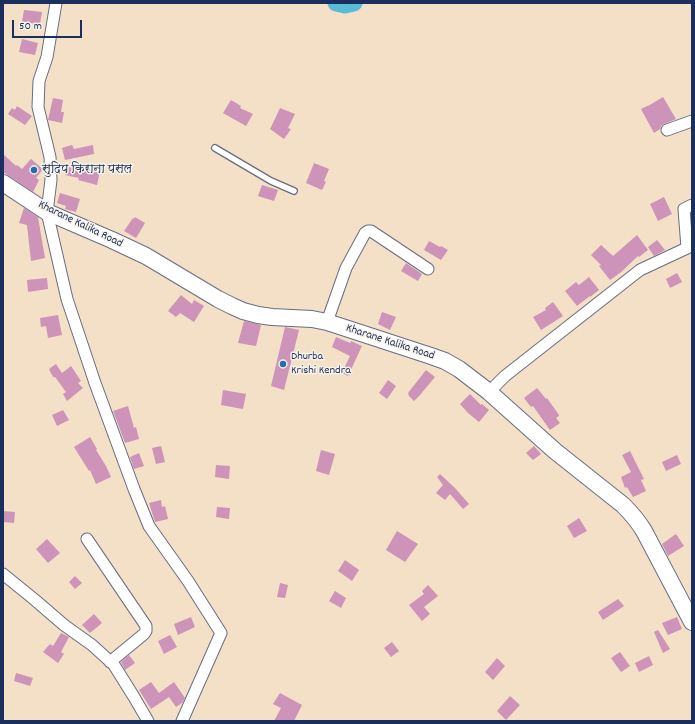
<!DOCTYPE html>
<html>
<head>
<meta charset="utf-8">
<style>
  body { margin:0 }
  #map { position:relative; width:695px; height:724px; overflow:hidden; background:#f3e0c6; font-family:Dekko,sans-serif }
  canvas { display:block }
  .frame { position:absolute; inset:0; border:4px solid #1b2f5e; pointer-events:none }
  .scale { position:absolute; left:12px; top:20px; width:70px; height:18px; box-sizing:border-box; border:2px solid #1b2f5e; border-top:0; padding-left:5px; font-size:12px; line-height:14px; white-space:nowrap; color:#1b2f5e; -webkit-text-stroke:3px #f7f3e8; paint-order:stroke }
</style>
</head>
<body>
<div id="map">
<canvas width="695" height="724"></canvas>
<div class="frame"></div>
<div class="scale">50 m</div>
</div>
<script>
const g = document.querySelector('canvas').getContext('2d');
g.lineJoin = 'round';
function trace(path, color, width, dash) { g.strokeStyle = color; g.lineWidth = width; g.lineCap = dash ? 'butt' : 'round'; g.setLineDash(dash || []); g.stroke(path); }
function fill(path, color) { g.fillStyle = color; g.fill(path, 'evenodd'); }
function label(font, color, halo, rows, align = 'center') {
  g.font = font + ' Dekko,"Playpen Sans Deva",sans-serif'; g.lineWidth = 3; g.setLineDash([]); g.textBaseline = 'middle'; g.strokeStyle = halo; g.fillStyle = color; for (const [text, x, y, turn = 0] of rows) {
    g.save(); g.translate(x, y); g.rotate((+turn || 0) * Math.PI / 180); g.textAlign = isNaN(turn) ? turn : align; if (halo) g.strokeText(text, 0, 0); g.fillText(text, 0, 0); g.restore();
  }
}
trace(new Path2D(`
  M 336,3 L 345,5 L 354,3`), '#58bcd6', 17);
fill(new Path2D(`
  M 24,10 L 42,12 L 40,24 L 22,22 Z
  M 22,39 L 38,43 L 35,55 L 19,52 Z
  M 663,97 L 676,119 L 664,124 L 661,126 L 660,129 L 654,133 L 641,109 L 647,106 L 648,106 Z
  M 53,98 L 63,100 L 61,112 L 64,112 L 62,123 L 48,120 Z
  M 231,100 L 241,106 L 240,108 L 253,114 L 246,126 L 223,113 Z
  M 17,106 L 32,116 L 25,125 L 8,114 L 12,108 L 15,110 Z
  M 280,108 L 295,114 L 288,128 L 291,129 L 284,139 L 270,129 L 273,123 Z
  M 72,145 L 74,149 L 93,145 L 94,154 L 65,160 L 62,148 Z
  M 3,154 L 16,166 L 17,165 L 22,169 L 31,159 L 43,169 L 36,178 L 39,180 L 33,192 L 3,172 Z
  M 314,163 L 329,169 L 324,181 L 326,182 L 322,190 L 306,183 Z
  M 67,164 L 100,171 L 97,185 L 78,180 L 79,178 L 65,175 Z
  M 262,185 L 278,190 L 274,201 L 258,196 Z
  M 60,193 L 80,199 L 76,212 L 65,209 L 66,206 L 57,203 Z
  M 664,197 L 672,214 L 658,221 L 650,204 Z
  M 24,208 L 38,217 L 45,258 L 31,261 L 27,225 L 19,223 Z
  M 135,217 L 145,223 L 136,238 L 124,231 L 133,218 L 134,219 Z
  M 637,235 L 648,250 L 639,257 L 638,256 L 620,273 L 610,280 L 599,266 L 601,265 L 591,255 L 601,245 L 613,256 Z
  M 657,240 L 665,250 L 654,256 L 648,247 Z
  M 429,241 L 440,247 L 441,246 L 448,250 L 441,260 L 424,250 Z
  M 406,263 L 422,274 L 418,281 L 401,271 Z
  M 677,273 L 682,282 L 670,288 L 666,279 Z
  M 589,277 L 599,290 L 590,297 L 590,296 L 577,306 L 565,291 L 576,282 L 579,285 Z
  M 47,278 L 48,289 L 28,292 L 27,280 Z
  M 181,295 L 192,304 L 194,300 L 204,306 L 194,322 L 180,313 L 176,317 L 168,311 Z
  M 553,302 L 563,316 L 541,330 L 533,317 L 546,310 L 545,308 Z
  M 382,312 L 396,317 L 390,330 L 378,324 Z
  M 58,315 L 62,335 L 48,338 L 46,326 L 41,327 L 40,318 Z
  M 244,321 L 261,325 L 256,346 L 238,343 Z
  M 285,327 L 299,330 L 284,390 L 271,386 Z
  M 336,337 L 350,343 L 351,341 L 362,346 L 348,376 L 342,373 L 350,356 L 332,347 Z
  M 56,364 L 62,373 L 71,366 L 81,381 L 78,383 L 83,388 L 67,401 L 63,394 L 66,392 L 55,377 L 53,377 L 49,369 Z
  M 426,370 L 435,377 L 420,395 L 414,401 L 409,396 L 408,393 Z
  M 388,380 L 396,386 L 387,399 L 379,393 Z
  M 537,388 L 546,399 L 547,398 L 559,415 L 559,416 L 556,418 L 560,423 L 550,430 L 533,406 L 531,407 L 524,398 Z
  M 223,390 L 246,394 L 243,409 L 221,405 Z
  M 470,394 L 481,405 L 482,404 L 489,410 L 479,422 L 468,413 L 460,404 Z
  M 128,406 L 134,428 L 136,427 L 139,439 L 125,443 L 113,411 Z
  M 63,410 L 69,420 L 57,426 L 52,415 Z
  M 90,437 L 97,449 L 96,450 L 106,466 L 111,477 L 96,484 L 90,470 L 89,471 L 74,447 Z
  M 161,446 L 165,462 L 156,464 L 152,448 Z
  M 534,446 L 541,454 L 533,460 L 526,453 Z
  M 321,450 L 335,454 L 329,475 L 316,471 Z
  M 630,451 L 644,479 L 641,480 L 646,491 L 633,497 L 627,487 L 625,488 L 621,477 L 631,472 L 622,455 Z
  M 139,453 L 144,466 L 134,469 L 130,457 Z
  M 677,455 L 681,464 L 666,471 L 662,462 Z
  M 216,465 L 230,466 L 229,479 L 215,477 Z
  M 440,474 L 455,488 L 469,504 L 463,509 L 450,494 L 445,500 L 436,493 L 443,485 L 437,477 Z
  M 161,500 L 162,507 L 165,506 L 168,519 L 155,522 L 149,503 Z
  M 217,507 L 230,508 L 229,519 L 216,517 Z
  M 3,511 L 15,512 L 14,523 L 3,522 Z
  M 579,518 L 587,531 L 574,538 L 567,526 Z
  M 397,531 L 418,544 L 405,562 L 386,550 Z
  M 676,534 L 684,546 L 668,556 L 662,544 Z
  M 47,539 L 60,553 L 48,563 L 36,549 Z
  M 345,560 L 359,570 L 352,581 L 338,571 Z
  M 75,576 L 82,583 L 75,589 L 69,582 Z
  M 280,583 L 288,585 L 285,598 L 277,597 Z
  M 428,585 L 438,596 L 424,607 L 430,614 L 422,621 L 409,605 L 424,594 L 422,591 Z
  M 335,591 L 346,598 L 341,608 L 329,601 Z
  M 618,599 L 624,606 L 603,620 L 598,612 Z
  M 94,614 L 102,623 L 90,633 L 82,625 Z
  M 191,617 L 195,627 L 178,635 L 174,624 Z
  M 677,617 L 682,629 L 668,635 L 662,623 Z
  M 658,630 L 670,649 L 663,653 L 654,632 Z
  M 61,633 L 69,637 L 61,652 L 64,654 L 58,663 L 43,652 L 50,644 L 53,646 Z
  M 170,635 L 177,647 L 164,654 L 158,641 Z
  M 392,642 L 399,651 L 391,657 L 384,648 Z
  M 620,652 L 630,666 L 621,672 L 611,658 Z
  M 129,655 L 135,663 L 125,670 L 121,662 Z
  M 649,656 L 653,665 L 639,672 L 635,663 Z
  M 497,658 L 505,666 L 493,680 L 485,672 Z
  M 16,673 L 33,678 L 30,686 L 14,681 Z
  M 151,682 L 159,693 L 174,682 L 185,698 L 182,703 L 176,707 L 169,697 L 151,709 L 139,690 Z
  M 280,693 L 302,705 L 294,721 L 274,721 L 281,708 L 273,704 Z
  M 510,696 L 520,705 L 506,720 L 497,711 Z`), '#cd93b9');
const lane = new Path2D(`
  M 215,148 L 271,181 L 294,191`);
const street = new Path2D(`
  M 56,3 L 47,57 L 39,81 L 38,107 L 50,157 L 51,180 L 47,212 L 67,299 L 95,383 L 134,489 L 149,526 L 188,581 L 221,633 L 182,721
  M 667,130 L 692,121
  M 327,322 L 346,268 L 365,233 L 368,231 L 371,231 L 428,269
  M 489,392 L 505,376 L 640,270 L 687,248 L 684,209 L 692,205
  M 87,539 L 146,626 L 146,631 L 144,634 L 110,662
  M 3,574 L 35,600 L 64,625 L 92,645 L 114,665 L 134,697 L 148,721`);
const secondary = new Path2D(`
  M 3,183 L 47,212 L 112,240 L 146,256 L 218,299 L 232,306 L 243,311 L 258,315 L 272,317 L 312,319 L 327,322 L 431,356 L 445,361 L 459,369 L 489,392 L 555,451 L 623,505 C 631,513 638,521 644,531 L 692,622`);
trace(lane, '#676d82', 8);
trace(street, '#676d82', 13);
trace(secondary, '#676d82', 18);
trace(lane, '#fff', 5.5);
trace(street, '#fff', 11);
trace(secondary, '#fff', 16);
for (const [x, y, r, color] of [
  [34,170,4,"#1f6fb2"],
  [283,364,4,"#1f6fb2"]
]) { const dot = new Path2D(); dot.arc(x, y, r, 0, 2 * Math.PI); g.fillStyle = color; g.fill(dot); trace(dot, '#f7f3e8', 1.5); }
label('12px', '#1b2f5e', '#f7f3e8', [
  ["सुदिप किराना पसल",42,170],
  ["Dhurba",291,357],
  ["Krishi Kendra",291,371]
], 'left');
label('12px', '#1b2f5e', '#f7f3e8', [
  ["Kharane Kalika Road",80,225,26],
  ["Kharane Kalika Road",390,343,18]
]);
</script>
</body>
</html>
